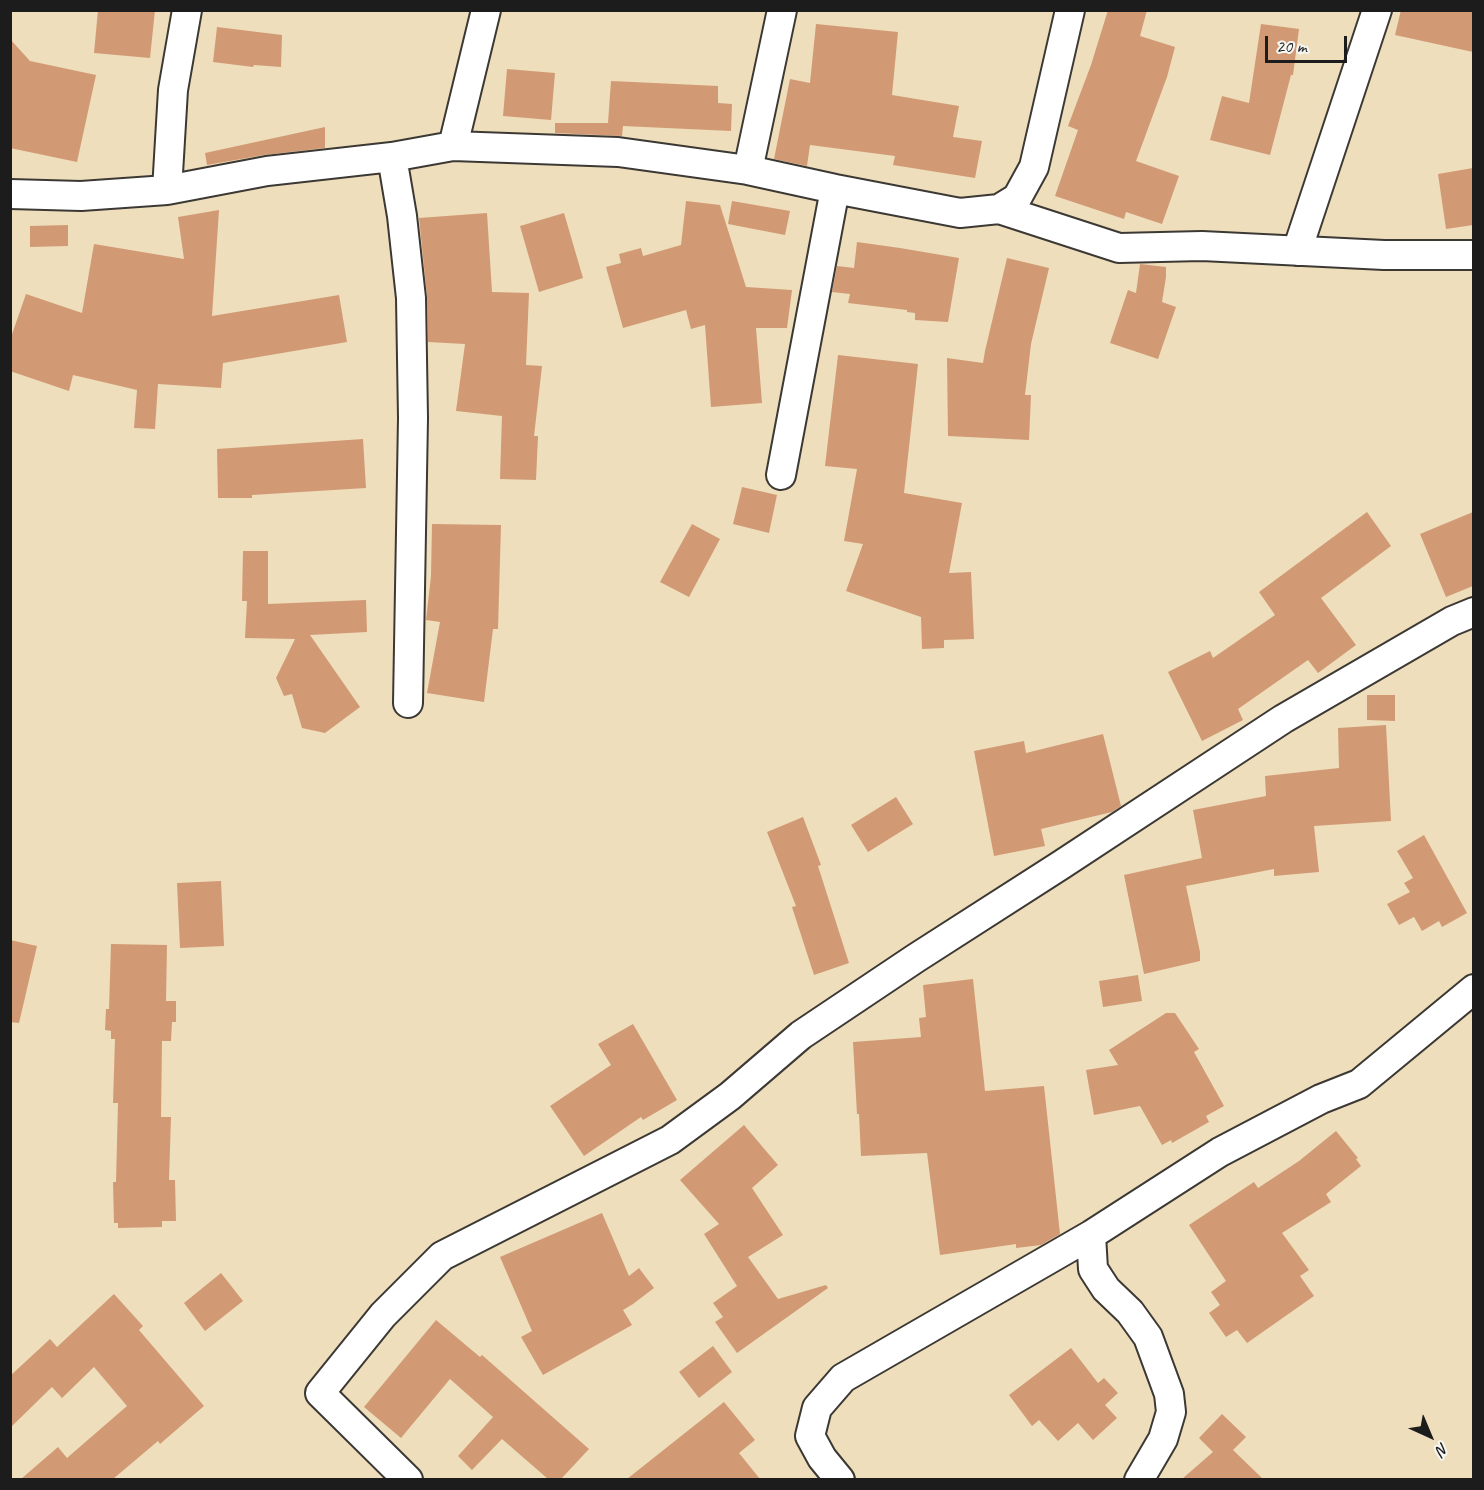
<!DOCTYPE html>
<html>
<head>
<meta charset="utf-8">
<style>
  body { margin:0 }
  #map { position:relative; width:1484px; height:1490px; overflow:hidden; background:#eedebc; font-family:Caveat,sans-serif }
  canvas { display:block }
  .frame { position:absolute; inset:0; border:12px solid #1c1c1c; pointer-events:none }
  .north { position:absolute; left:1400px; top:1406px; width:60px; height:60px; -webkit-text-stroke:4px #f6f6f2; paint-order:stroke; rotate:136deg; font-size:16px; font-weight:700; line-height:24px; text-align:center; color:#1c1c1c }
  .north::after { content:''; display:block; margin:auto; width:21px; height:27px; background:#1c1c1c; clip-path:polygon(50% 0,100% 100%,50% 72%,0 100%) }
  .scale { position:absolute; left:1265px; top:36px; width:82px; height:27px; box-sizing:border-box; border:3px solid #1c1c1c; border-top:0; padding-left:8px; font-size:18px; line-height:21px; white-space:nowrap; color:#1c1c1c; -webkit-text-stroke:4px #f6f6f2; paint-order:stroke }
</style>
</head>
<body>
<div id="map">
<canvas width="1484" height="1490"></canvas>
<div class="frame"></div>
<div class="north">N</div>
<div class="scale">20 m</div>
</div>
<script>
const g = document.querySelector('canvas').getContext('2d');
g.lineJoin = 'round';
function fill(path, color) { g.fillStyle = color; g.fill(path, 'evenodd'); }
function trace(path, color, width, dash) { g.strokeStyle = color; g.lineWidth = width; g.lineCap = dash ? 'butt' : 'round'; g.setLineDash(dash || []); g.stroke(path); }
fill(new Path2D(`
  M 98,10 L 155,10 L 150,58 L 94,53 Z
  M 1108,10 L 1147,10 L 1140,36 L 1175,47 L 1167,77 L 1136,161 L 1179,176 L 1162,224 L 1126,212 L 1124,219 L 1055,196 L 1078,130 L 1068,126 L 1091,65 Z
  M 1401,10 L 1473,10 L 1473,52 L 1395,35 Z
  M 816,24 L 898,32 L 892,95 L 959,106 L 953,137 L 982,141 L 975,178 L 893,165 L 895,156 L 810,145 L 807,166 L 774,159 L 790,79 L 810,83 Z
  M 1261,24 L 1299,29 L 1293,75 L 1291,75 L 1270,155 L 1210,140 L 1222,96 L 1249,103 Z
  M 217,27 L 282,35 L 281,67 L 254,65 L 253,67 L 213,62 Z
  M 10,39 L 30,61 L 96,75 L 77,162 L 10,148 Z
  M 507,69 L 555,73 L 551,120 L 503,116 Z
  M 611,81 L 718,86 L 718,103 L 732,104 L 731,131 L 623,126 L 622,136 L 555,133 L 555,123 L 608,123 Z
  M 325,127 L 325,148 L 264,155 L 207,165 L 205,153 Z
  M 1473,168 L 1473,225 L 1446,229 L 1438,174 Z
  M 686,201 L 720,205 L 746,287 L 792,290 L 787,328 L 756,328 L 762,403 L 711,407 L 705,325 L 691,329 L 686,310 L 623,328 L 606,267 L 621,263 L 619,254 L 641,248 L 643,256 L 681,245 Z
  M 732,201 L 790,211 L 785,235 L 728,224 Z
  M 219,210 L 212,316 L 339,295 L 347,342 L 223,363 L 221,388 L 158,384 L 155,429 L 134,428 L 137,390 L 73,375 L 69,391 L 10,371 L 10,340 L 26,294 L 82,313 L 94,244 L 184,259 L 178,217 Z
  M 487,213 L 492,292 L 529,293 L 526,365 L 542,366 L 534,436 L 538,436 L 536,480 L 500,479 L 502,416 L 456,411 L 465,344 L 428,342 L 427,296 L 419,218 Z
  M 564,213 L 583,278 L 539,292 L 520,226 Z
  M 68,225 L 68,246 L 30,247 L 30,226 Z
  M 857,242 L 900,248 L 959,258 L 948,322 L 915,320 L 915,313 L 907,312 L 907,310 L 848,303 L 850,294 L 832,292 L 837,266 L 854,268 Z
  M 1007,258 L 1049,268 L 1031,344 L 1025,395 L 1031,395 L 1029,440 L 948,436 L 947,358 L 983,363 L 985,351 Z
  M 1140,264 L 1166,267 L 1166,277 L 1162,302 L 1176,307 L 1158,359 L 1110,343 L 1128,290 L 1136,293 Z
  M 838,355 L 918,364 L 904,493 L 962,503 L 949,573 L 971,572 L 974,639 L 944,640 L 944,648 L 922,649 L 921,617 L 846,591 L 863,544 L 844,541 L 857,469 L 825,466 Z
  M 363,439 L 366,488 L 252,495 L 252,498 L 218,498 L 217,449 Z
  M 742,487 L 777,495 L 769,533 L 733,524 Z
  M 1367,512 L 1391,546 L 1321,598 L 1356,645 L 1318,673 L 1308,660 L 1238,709 L 1243,720 L 1202,741 L 1168,672 L 1210,651 L 1213,658 L 1275,615 L 1259,592 Z
  M 1473,512 L 1473,586 L 1446,597 L 1420,534 Z
  M 432,524 L 501,525 L 498,629 L 493,629 L 484,702 L 427,693 L 440,622 L 426,620 L 431,576 Z
  M 692,524 L 720,539 L 689,597 L 660,582 Z
  M 243,551 L 268,551 L 268,604 L 366,600 L 367,632 L 310,635 L 360,707 L 325,733 L 302,728 L 292,694 L 284,696 L 276,678 L 295,639 L 245,638 L 247,601 L 242,601 Z
  M 1367,695 L 1395,695 L 1395,721 L 1367,720 Z
  M 1386,725 L 1391,821 L 1314,826 L 1319,872 L 1274,876 L 1274,869 L 1186,886 L 1200,952 L 1200,961 L 1144,974 L 1124,875 L 1202,858 L 1193,810 L 1266,796 L 1265,776 L 1339,768 L 1338,728 Z
  M 1103,734 L 1121,806 L 1112,812 L 1041,829 L 1045,846 L 994,856 L 974,751 L 1024,741 L 1026,753 Z
  M 896,797 L 913,824 L 868,852 L 851,825 Z
  M 803,817 L 821,865 L 818,866 L 849,963 L 814,975 L 792,907 L 796,906 L 767,832 Z
  M 1424,835 L 1467,913 L 1442,927 L 1439,921 L 1422,931 L 1414,917 L 1399,925 L 1387,904 L 1410,892 L 1404,883 L 1413,878 L 1397,851 Z
  M 221,881 L 224,946 L 180,948 L 177,883 Z
  M 10,940 L 37,946 L 19,1023 L 10,1022 Z
  M 111,944 L 167,945 L 166,1001 L 176,1001 L 176,1022 L 172,1022 L 171,1041 L 162,1041 L 161,1117 L 171,1117 L 169,1180 L 175,1180 L 176,1221 L 162,1221 L 162,1227 L 118,1228 L 118,1223 L 114,1223 L 113,1182 L 116,1182 L 118,1103 L 113,1103 L 115,1039 L 111,1039 L 111,1031 L 105,1030 L 106,1009 L 109,1009 Z
  M 1138,975 L 1142,1001 L 1103,1007 L 1099,981 Z
  M 973,979 L 985,1091 L 1044,1086 L 1060,1234 L 1041,1245 L 1016,1248 L 1016,1244 L 940,1255 L 927,1153 L 861,1156 L 859,1114 L 857,1114 L 853,1042 L 921,1037 L 919,1018 L 926,1017 L 923,985 Z
  M 1166,1013 L 1175,1013 L 1199,1049 L 1194,1052 L 1224,1106 L 1206,1116 L 1209,1122 L 1172,1143 L 1171,1140 L 1162,1145 L 1140,1106 L 1094,1115 L 1086,1070 L 1118,1065 L 1109,1050 Z
  M 633,1024 L 677,1100 L 643,1120 L 641,1117 L 584,1156 L 550,1106 L 611,1065 L 598,1044 Z
  M 744,1125 L 778,1165 L 752,1188 L 783,1235 L 748,1257 L 778,1299 L 826,1285 L 828,1288 L 737,1353 L 715,1322 L 723,1317 L 713,1303 L 737,1286 L 704,1234 L 719,1224 L 680,1180 Z
  M 1336,1131 L 1358,1158 L 1356,1159 L 1361,1166 L 1326,1194 L 1331,1202 L 1282,1233 L 1309,1270 L 1300,1276 L 1314,1296 L 1247,1343 L 1237,1330 L 1226,1337 L 1209,1313 L 1220,1305 L 1211,1292 L 1226,1281 L 1189,1225 L 1254,1182 L 1258,1188 L 1299,1161 Z
  M 602,1213 L 629,1276 L 639,1268 L 654,1288 L 633,1304 L 623,1310 L 632,1325 L 543,1375 L 521,1337 L 532,1331 L 500,1257 Z
  M 221,1273 L 243,1301 L 205,1331 L 184,1303 Z
  M 114,1294 L 143,1326 L 139,1330 L 204,1406 L 160,1444 L 158,1441 L 113,1479 L 21,1479 L 58,1447 L 67,1458 L 127,1406 L 94,1367 L 62,1398 L 52,1387 L 10,1428 L 10,1376 L 50,1339 L 57,1347 Z
  M 436,1320 L 480,1357 L 482,1355 L 589,1449 L 561,1479 L 548,1479 L 502,1439 L 472,1470 L 458,1456 L 493,1417 L 450,1379 L 401,1438 L 364,1407 Z
  M 713,1346 L 732,1372 L 699,1398 L 679,1372 Z
  M 1071,1348 L 1098,1383 L 1104,1378 L 1118,1393 L 1105,1405 L 1117,1418 L 1093,1440 L 1078,1423 L 1058,1441 L 1039,1420 L 1032,1426 L 1009,1395 Z
  M 724,1402 L 755,1440 L 739,1453 L 760,1479 L 627,1479 Z
  M 1222,1414 L 1246,1437 L 1233,1450 L 1263,1479 L 1182,1479 L 1213,1452 L 1199,1438 Z`), '#d19a74');
const street = new Path2D(`
  M 453,146 L 486,10
  M 392,157 L 402,216 L 411,298 L 413,418 L 408,703
  M 748,170 L 782,10
  M 167,190 L 173,90 L 187,10
  M 10,194 L 81,196 L 167,190 L 267,171 L 392,157 L 453,146 L 618,152 L 748,170 L 835,189 L 960,213 L 999,209 L 1017,198 L 1034,167 L 1070,10
  M 999,209 L 1119,248 L 1202,246 L 1384,255 L 1474,255
  M 1297,251 L 1377,10
  M 781,475 L 835,189
  M 1091,1235 L 1093,1269 L 1106,1289 L 1130,1312 L 1148,1337 L 1169,1394 L 1171,1412 L 1163,1439 L 1139,1480
  M 408,1480 L 320,1393 L 383,1315 L 442,1256 L 670,1140 L 730,1096 L 801,1035 L 916,958 L 1061,865 L 1283,719 L 1452,621 L 1474,612
  M 840,1480 L 822,1458 L 810,1436 L 817,1408 L 843,1378 L 1091,1235 L 1220,1152 L 1321,1099 L 1359,1084 L 1474,989`);
trace(street, '#3c3934', 32);
trace(street, '#fff', 28);
</script>
</body>
</html>
